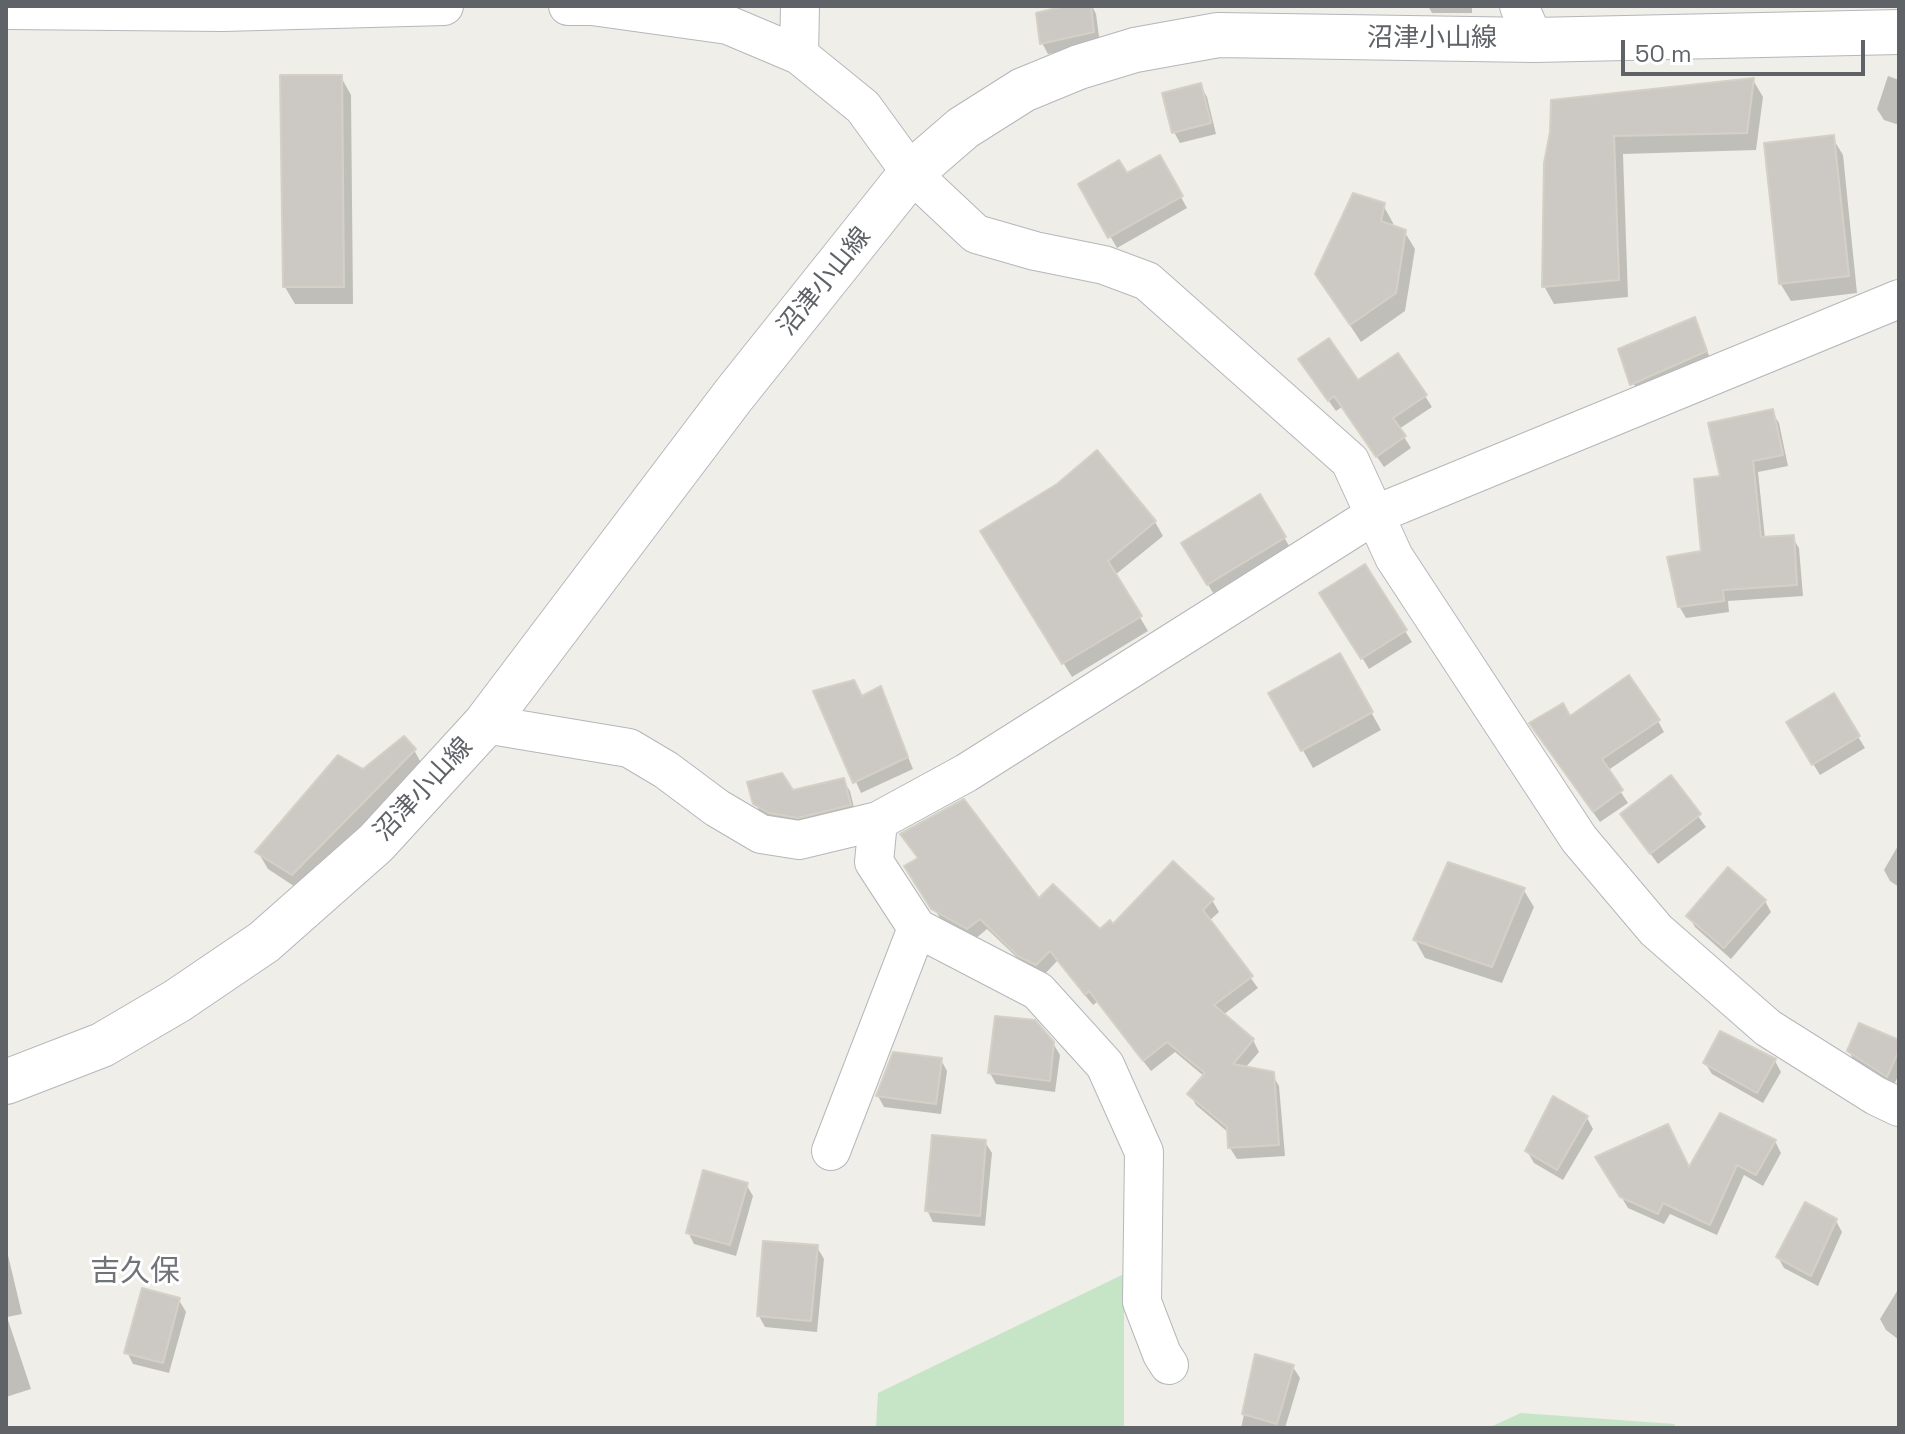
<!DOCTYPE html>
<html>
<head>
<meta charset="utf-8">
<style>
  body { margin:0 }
  #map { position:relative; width:1905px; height:1434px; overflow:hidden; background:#f0eee8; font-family:"Space Grotesk",sans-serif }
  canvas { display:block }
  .frame { position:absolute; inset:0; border:8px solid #5f6267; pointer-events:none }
  .scale { position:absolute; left:1621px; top:40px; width:244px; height:36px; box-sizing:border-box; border:4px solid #5f6267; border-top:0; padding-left:10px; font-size:24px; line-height:28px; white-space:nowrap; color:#5f6267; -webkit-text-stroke:6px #fff; paint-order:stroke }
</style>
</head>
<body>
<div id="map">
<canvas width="1905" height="1434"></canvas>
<div class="frame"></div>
<div class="scale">50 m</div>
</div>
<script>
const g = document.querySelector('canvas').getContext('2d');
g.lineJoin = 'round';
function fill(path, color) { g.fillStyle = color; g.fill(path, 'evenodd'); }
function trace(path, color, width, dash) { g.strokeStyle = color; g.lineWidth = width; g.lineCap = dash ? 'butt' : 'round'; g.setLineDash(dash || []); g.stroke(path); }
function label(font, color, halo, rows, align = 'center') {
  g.font = font + ' "Space Grotesk","Noto Sans JP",sans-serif'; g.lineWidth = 6; g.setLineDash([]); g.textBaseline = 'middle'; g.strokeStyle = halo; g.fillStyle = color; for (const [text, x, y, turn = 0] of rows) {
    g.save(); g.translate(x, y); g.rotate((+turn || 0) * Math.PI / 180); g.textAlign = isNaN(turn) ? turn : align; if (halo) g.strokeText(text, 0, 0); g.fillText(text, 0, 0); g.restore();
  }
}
fill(new Path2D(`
  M 1124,1274 L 1124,1428 L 876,1428 L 878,1393 Z
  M 1521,1413 L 1675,1424 L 1674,1428 L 1488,1428 Z`), '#c6e5c6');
fill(new Path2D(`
  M 1074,6 L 1092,6 L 1096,14 L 1100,44 L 1048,54 L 1042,43 Z
  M 1428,6 L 1472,6 L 1472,13 L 1432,13 Z
  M 1888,76 L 1899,80 L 1899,125 L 1884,120 L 1877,109 Z
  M 341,77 L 351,95 L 353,304 L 295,304 L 285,287 Z
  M 1753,80 L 1763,97 L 1756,150 L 1623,154 L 1628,297 L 1554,304 L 1544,286 L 1546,163 Z
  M 1200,85 L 1207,97 L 1216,134 L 1180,143 L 1174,132 Z
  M 1832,137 L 1843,155 L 1857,293 L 1791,301 L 1780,283 Z
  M 1159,157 L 1187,208 L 1117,248 L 1080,184 L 1126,176 Z
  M 1383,205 L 1393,223 L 1393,227 L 1404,231 L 1415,249 L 1405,311 L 1361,342 L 1328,292 Z
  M 1694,319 L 1712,363 L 1639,396 L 1620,350 Z
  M 1307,371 L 1425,396 L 1432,407 L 1399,429 L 1411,448 L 1384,467 L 1342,407 L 1336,411 Z
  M 1772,412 L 1779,423 L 1788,466 L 1758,472 L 1765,539 L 1792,537 L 1799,548 L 1803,596 L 1728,601 L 1729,612 L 1686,618 L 1679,606 L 1703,553 L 1722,478 Z
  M 1260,497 L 1291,549 L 1215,596 L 1183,544 Z
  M 1155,522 L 1163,536 L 1115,575 L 1148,631 L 1072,677 L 991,545 Z
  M 1329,604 L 1405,631 L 1412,642 L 1369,669 Z
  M 1340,656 L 1381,730 L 1313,768 L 1271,694 Z
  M 880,689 L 913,769 L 861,793 L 816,692 L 862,698 Z
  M 1833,696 L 1865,748 L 1820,775 L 1788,723 Z
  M 1570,718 L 1658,721 L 1664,732 L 1607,771 L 1628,803 L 1600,822 L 1538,735 Z
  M 414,750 L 424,768 L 303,892 L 268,869 L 258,852 Z
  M 1670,778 L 1706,827 L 1658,864 L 1622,815 Z
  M 843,780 L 850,791 L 856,816 L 805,828 L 762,815 L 755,803 Z
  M 1899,844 L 1899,887 L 1890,881 L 1884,870 Z
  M 913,878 L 1039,901 L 1099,931 L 1212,900 L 1219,912 L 1209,921 L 1258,988 L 1223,1015 L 1253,1040 L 1259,1052 L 1245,1068 L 1272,1074 L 1279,1086 L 1285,1156 L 1237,1159 L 1230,1148 L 1229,1133 L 1196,1105 L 1190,1094 L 1205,1077 L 1175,1052 L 1151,1071 L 1097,1002 L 1093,1005 L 1057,961 L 1043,976 L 1027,967 L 987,929 L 974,940 L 945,925 Z
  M 1523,889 L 1534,907 L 1502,983 L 1425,958 L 1415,940 Z
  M 1765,901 L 1771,912 L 1731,959 L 1695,927 L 1689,916 Z
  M 1899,1042 L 1899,1074 L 1893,1087 L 1855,1063 L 1849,1051 Z
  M 1053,1043 L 1060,1055 L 1055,1092 L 996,1084 L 990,1073 Z
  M 941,1060 L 947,1071 L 941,1114 L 884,1107 L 878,1096 Z
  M 1775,1061 L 1781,1072 L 1763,1103 L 1712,1074 L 1705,1063 Z
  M 1587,1118 L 1593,1129 L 1563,1180 L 1534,1163 L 1527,1151 Z
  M 1775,1141 L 1781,1153 L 1763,1186 L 1744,1175 L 1717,1235 L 1670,1214 L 1664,1224 L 1628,1208 L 1598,1158 L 1689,1170 Z
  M 985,1142 L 992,1153 L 985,1226 L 933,1222 L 927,1210 Z
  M 746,1184 L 753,1196 L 736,1256 L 694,1244 L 688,1232 Z
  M 1836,1221 L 1842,1232 L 1818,1286 L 1784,1268 L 1778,1257 Z
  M 6,1247 L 22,1314 L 7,1317 L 31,1389 L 6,1397 Z
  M 817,1247 L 824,1259 L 817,1332 L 765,1327 L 759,1316 Z
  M 1899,1288 L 1899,1340 L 1886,1330 L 1880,1319 Z
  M 179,1300 L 186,1312 L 169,1373 L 133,1364 L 127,1352 Z
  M 1257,1356 L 1293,1367 L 1300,1378 L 1285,1428 L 1241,1428 Z`), '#0003');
const building = new Path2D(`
  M 1065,6 L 1091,6 L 1094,32 L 1040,44 L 1036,13 Z
  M 280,75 L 342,75 L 344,287 L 283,287 Z
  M 1754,78 L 1747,133 L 1614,136 L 1619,280 L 1542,287 L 1544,163 L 1550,132 L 1551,100 Z
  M 1201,83 L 1211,123 L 1172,133 L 1162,93 Z
  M 1834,135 L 1849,276 L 1779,284 L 1764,143 Z
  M 1160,155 L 1183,196 L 1108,238 L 1078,184 L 1119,160 L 1127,173 Z
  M 1353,193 L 1385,203 L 1381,221 L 1406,230 L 1396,293 L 1350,325 L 1315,274 Z
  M 1695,317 L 1707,351 L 1630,385 L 1618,349 Z
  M 1329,338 L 1358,380 L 1398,353 L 1427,395 L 1393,418 L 1406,436 L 1376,457 L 1334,396 L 1328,401 L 1298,359 Z
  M 1773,409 L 1783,455 L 1753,461 L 1761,537 L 1794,535 L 1797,585 L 1723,590 L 1724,601 L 1678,607 L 1667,557 L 1701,551 L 1694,479 L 1720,476 L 1708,423 Z
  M 1097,450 L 1156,521 L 1108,561 L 1142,616 L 1062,664 L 980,531 L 1057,484 Z
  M 1260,494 L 1286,537 L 1207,585 L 1181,543 Z
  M 1365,564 L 1407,630 L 1361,659 L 1319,593 Z
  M 1340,653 L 1373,712 L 1301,751 L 1268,693 Z
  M 1629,675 L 1660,720 L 1602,759 L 1623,790 L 1593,812 L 1529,723 L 1563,703 L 1570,716 Z
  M 854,680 L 862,696 L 881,686 L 908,757 L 853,783 L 813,691 Z
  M 1834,693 L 1860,736 L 1812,765 L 1786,722 Z
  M 404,736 L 416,749 L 292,875 L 255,852 L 338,755 L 363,769 Z
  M 782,773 L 793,790 L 844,778 L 851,805 L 798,818 L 769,813 L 753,804 L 747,782 Z
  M 1671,775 L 1701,814 L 1650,854 L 1620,814 Z
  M 964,799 L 1039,898 L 1053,884 L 1100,929 L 1110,920 L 1113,924 L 1173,861 L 1214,899 L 1203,910 L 1253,976 L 1214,1005 L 1254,1039 L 1233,1064 L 1274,1072 L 1279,1145 L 1228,1148 L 1227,1127 L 1187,1094 L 1205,1073 L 1167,1042 L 1143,1061 L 1089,991 L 1085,995 L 1050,951 L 1036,965 L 1018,956 L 980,919 L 967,929 L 931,909 L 904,866 L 918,858 L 900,834 Z
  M 1448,862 L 1525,888 L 1492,967 L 1413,940 Z
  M 1728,867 L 1766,900 L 1724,948 L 1686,916 Z
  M 995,1016 L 1035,1020 L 1054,1042 L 1050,1081 L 988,1073 Z
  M 1859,1023 L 1899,1040 L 1899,1050 L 1887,1077 L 1847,1051 Z
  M 1720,1031 L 1776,1059 L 1757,1093 L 1703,1063 Z
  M 893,1052 L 942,1058 L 936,1104 L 876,1096 Z
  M 1553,1096 L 1588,1116 L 1557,1170 L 1525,1151 Z
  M 1720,1113 L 1776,1140 L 1756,1175 L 1737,1165 L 1710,1225 L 1663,1203 L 1658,1214 L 1620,1197 L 1595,1157 L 1668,1124 L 1689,1167 Z
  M 932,1135 L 986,1140 L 980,1216 L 925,1211 Z
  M 703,1170 L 748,1183 L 730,1245 L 686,1233 Z
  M 1805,1202 L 1837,1219 L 1811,1276 L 1776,1257 Z
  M 763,1241 L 818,1245 L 811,1321 L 757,1316 Z
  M 142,1288 L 180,1298 L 163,1363 L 124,1353 Z
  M 1255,1354 L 1294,1365 L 1277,1424 L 1242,1414 Z`);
fill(building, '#ccc9c4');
trace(building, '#d4d0c6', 2);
const minor = new Path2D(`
  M 568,6 L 592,6 L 728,25 L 799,55 L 863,107 L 911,173 L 976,234 L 1035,251 L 1104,265 L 1147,281 L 1350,461 L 1394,557 L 1579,839 L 1656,930 L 1768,1028 L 1876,1096 L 1899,1107
  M 1519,6 L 1534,40
  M 6,10 L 223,12 L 444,6
  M 799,55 L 800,6
  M 485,724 L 629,748 L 666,770 L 717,808 L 761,834 L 799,840 L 878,821 L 966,773 L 1374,515 L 1899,299
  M 917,928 L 1038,991 L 1105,1065 L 1144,1152 L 1142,1302 L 1162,1354 L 1169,1365
  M 831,1151 L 917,928 L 874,862 L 878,821`);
const secondary = new Path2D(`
  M 6,1082 L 102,1045 L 177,1001 L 264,942 L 376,843 L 485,724 L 733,396 L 911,173 L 963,128 L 1023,90 L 1079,67 L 1135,50 L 1218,35 L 1534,40 L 1899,32`);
trace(minor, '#b4b7bb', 40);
trace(secondary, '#b4b6bb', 46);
trace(minor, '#fff', 38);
trace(secondary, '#fff', 44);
label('26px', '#5f6267', '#fff', [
  ["沼津小山線",1432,39],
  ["沼津小山線",825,282,-51],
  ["沼津小山線",424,790,-47]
]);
label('30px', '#707479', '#fff', [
  ["吉久保",135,1273]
]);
</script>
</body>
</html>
